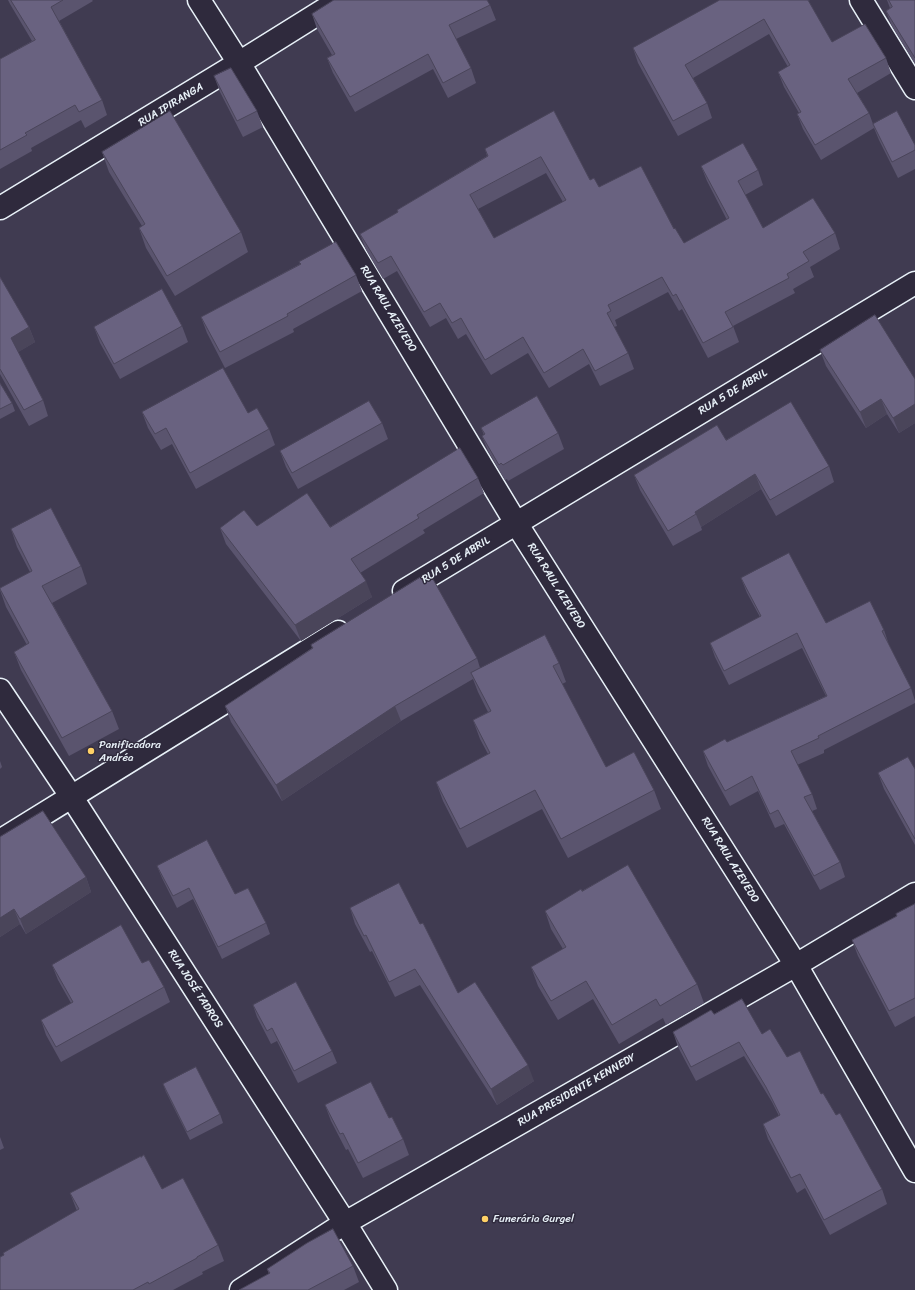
<!DOCTYPE html>
<html>
<head>
<meta charset="utf-8">
<style>
  body { margin:0 }
  canvas { display:block; background:#403b51 }
</style>
</head>
<body>
<canvas width="915" height="1290"></canvas>
<script>
const g = document.querySelector('canvas').getContext('2d');
g.lineJoin = 'round';
function trace(path, color, width, dash) { g.strokeStyle = color; g.lineWidth = width; g.lineCap = dash ? 'butt' : 'round'; g.setLineDash(dash || []); g.stroke(path); }
function fill(path, color) { g.fillStyle = color; g.fill(path, 'evenodd'); }
function label(font, color, halo, rows, align = 'center') {
  g.font = font + ' Sriracha,sans-serif'; g.lineWidth = 3; g.setLineDash([]); g.textBaseline = 'middle'; g.strokeStyle = halo; g.fillStyle = color; for (const [text, x, y, turn = 0] of rows) {
    g.save(); g.translate(x, y); g.rotate((+turn || 0) * Math.PI / 180); g.textAlign = isNaN(turn) ? turn : align; if (halo) g.strokeText(text, 0, 0); g.fillText(text, 0, 0); g.restore();
  }
}
const minor = new Path2D(`
  M 199,0 L 239,63 L 516,523 L 796,965 L 915,1171
  M 861,0 L 915,88
  M 0,208 L 239,63 L 340,0
  M 404,591 L 915,283
  M 0,690 L 71,796 L 345,1223 L 386,1290
  M 0,841 L 338,632
  M 241,1290 L 345,1223 L 796,965 L 915,894`);
trace(minor, '#e8f1f8', 25);
trace(minor, '#2f2a3d', 22);
fill(new Path2D(`
  M 8,0 L 92,0 L 93,1 L 59,21 L 102,100 L 107,115 L 85,128 L 81,120 L 31,148 L 32,151 L 0,169 L 0,59 L 32,41 L 10,4 Z
  M 720,0 L 810,0 L 808,1 L 832,42 L 886,58 L 891,73 L 857,93 L 869,113 L 873,124 L 915,145 L 915,169 L 898,178 L 879,140 L 874,128 L 821,160 L 803,129 L 797,114 L 799,113 L 784,87 L 778,72 L 788,67 L 769,34 L 693,78 L 707,103 L 712,118 L 678,136 L 638,63 L 633,48 Z
  M 887,0 L 915,0 L 915,64 L 892,26 L 886,11 L 890,8 Z
  M 490,5 L 496,20 L 456,39 L 471,68 L 476,83 L 448,98 L 433,69 L 355,112 L 333,73 L 327,58 L 332,55 L 317,29 L 312,14 Z
  M 214,76 L 257,111 L 263,127 L 243,137 L 220,92 Z
  M 554,111 L 590,180 L 599,187 L 674,229 L 684,243 L 727,220 L 707,181 L 701,166 L 758,170 L 763,185 L 745,195 L 763,228 L 835,233 L 840,249 L 810,267 L 814,277 L 793,289 L 795,293 L 733,326 L 739,342 L 708,358 L 682,309 L 679,311 L 668,292 L 615,320 L 617,326 L 614,327 L 628,353 L 634,369 L 600,386 L 589,364 L 549,388 L 528,353 L 491,375 L 466,334 L 458,339 L 446,318 L 430,327 L 397,271 L 383,279 L 366,250 L 360,234 L 398,213 L 397,210 L 487,156 L 485,149 ZM 546,173 L 563,202 L 494,238 L 478,209 Z
  M 102,152 L 241,232 L 248,252 L 175,296 L 146,248 L 139,228 L 142,226 L 109,172 Z
  M 299,262 L 356,275 L 362,291 L 293,329 L 294,332 L 225,368 L 207,333 L 201,317 L 300,264 Z
  M 0,277 L 29,327 L 35,342 L 18,352 L 43,400 L 48,416 L 29,426 L 0,374 Z
  M 182,326 L 188,342 L 120,379 L 100,343 L 94,327 Z
  M 820,350 L 915,379 L 915,423 L 899,433 L 887,414 L 866,428 L 826,366 Z
  M 0,383 L 12,403 L 15,411 L 0,419 Z
  M 142,412 L 248,413 L 269,429 L 275,445 L 196,489 L 172,444 L 161,450 L 148,428 Z
  M 382,423 L 388,439 L 298,489 L 286,467 L 280,451 Z
  M 481,428 L 558,433 L 564,449 L 508,481 L 507,479 L 505,480 L 488,451 L 482,436 L 484,435 Z
  M 726,440 L 829,466 L 834,482 L 776,516 L 761,489 L 701,527 L 702,530 L 673,546 L 640,490 L 634,475 Z
  M 478,478 L 484,493 L 423,530 L 425,533 L 360,573 L 372,597 L 301,641 L 226,544 L 220,528 L 257,526 L 330,527 Z
  M 11,529 L 81,566 L 87,584 L 52,603 L 112,711 L 119,729 L 69,756 L 21,670 L 14,652 L 27,645 L 6,607 L 0,590 L 30,572 L 17,547 Z
  M 741,578 L 826,623 L 884,630 L 889,645 L 911,688 L 915,701 L 915,703 L 824,750 L 824,753 L 797,765 L 812,794 L 817,809 L 812,811 L 840,862 L 845,877 L 820,890 L 784,824 L 775,828 L 758,791 L 730,806 L 708,766 L 703,751 L 727,742 L 826,696 L 802,648 L 729,685 L 715,657 L 710,643 L 760,617 L 747,593 Z
  M 311,645 L 477,658 L 480,668 L 559,663 L 566,682 L 562,684 L 606,767 L 654,790 L 661,809 L 568,858 L 542,809 L 467,848 L 443,801 L 436,782 L 488,754 L 480,739 L 473,720 L 488,712 L 478,692 L 473,679 L 401,721 L 282,801 L 231,722 L 225,706 L 312,648 Z
  M 0,761 L 2,767 L 0,769 Z
  M 915,769 L 915,845 L 884,789 L 878,773 Z
  M 0,837 L 86,877 L 91,892 L 26,934 L 20,924 L 0,937 Z
  M 157,866 L 235,894 L 266,923 L 270,934 L 222,959 L 193,899 L 177,908 L 162,878 Z
  M 582,891 L 697,984 L 704,1003 L 666,1025 L 663,1018 L 619,1044 L 593,999 L 558,1020 L 538,986 L 531,967 L 563,949 L 551,929 L 545,911 Z
  M 915,904 L 915,1016 L 895,1027 L 858,956 L 852,940 L 897,916 L 896,914 Z
  M 350,908 L 420,924 L 458,993 L 534,1081 L 497,1105 L 420,985 L 395,997 L 372,951 L 370,952 L 355,924 Z
  M 142,963 L 164,987 L 170,1002 L 61,1062 L 46,1035 L 41,1020 L 71,1003 L 58,980 L 52,965 Z
  M 253,1005 L 332,1051 L 337,1063 L 298,1083 L 277,1041 L 271,1044 L 257,1017 Z
  M 714,1014 L 762,1034 L 787,1057 L 821,1094 L 882,1189 L 887,1204 L 830,1235 L 805,1188 L 797,1193 L 768,1139 L 763,1124 L 779,1116 L 772,1102 L 744,1056 L 696,1081 L 678,1047 L 673,1032 Z
  M 163,1084 L 220,1114 L 223,1123 L 190,1140 L 166,1092 Z
  M 325,1105 L 389,1118 L 403,1139 L 409,1155 L 363,1178 L 348,1149 L 346,1150 L 331,1121 Z
  M 0,1137 L 4,1148 L 0,1150 Z
  M 162,1189 L 218,1245 L 224,1261 L 202,1272 L 203,1274 L 173,1290 L 0,1290 L 77,1211 L 70,1193 Z
  M 353,1266 L 359,1282 L 344,1290 L 239,1290 L 269,1274 L 267,1269 Z`), '#5a546e');
fill(new Path2D(`
  M 29,327 L 35,342 L 17,353 L 11,338 Z
  M 881,399 L 887,414 L 866,428 L 860,412 Z
  M 915,404 L 915,423 L 899,433 L 893,418 Z
  M 755,474 L 761,489 L 701,527 L 695,512 Z
  M 366,581 L 372,597 L 301,641 L 295,625 Z
  M 395,706 L 401,721 L 282,801 L 276,785 Z
  M 86,877 L 91,892 L 26,934 L 20,919 Z
  M 14,909 L 20,924 L 0,937 L 0,918 Z
  M 528,1065 L 534,1081 L 497,1105 L 491,1089 Z`), '#4a455a');
const building = new Path2D(`
  M 11,0 L 63,0 L 51,7 L 102,100 L 79,112 L 75,105 L 25,133 L 27,135 L 0,150 L 0,59 L 35,40 Z
  M 334,0 L 487,0 L 490,5 L 449,25 L 471,68 L 443,83 L 428,54 L 350,97 L 327,58 L 335,54 L 312,14 Z
  M 720,0 L 808,0 L 832,42 L 865,24 L 886,58 L 848,79 L 869,113 L 815,145 L 797,114 L 801,112 L 778,72 L 790,65 L 764,19 L 685,65 L 707,103 L 673,121 L 633,48 Z
  M 889,0 L 915,0 L 915,58 L 886,11 L 892,7 Z
  M 231,68 L 257,111 L 237,121 L 214,76 Z
  M 170,111 L 241,232 L 167,276 L 139,228 L 145,224 L 102,152 Z
  M 554,111 L 590,180 L 594,178 L 599,187 L 641,166 L 674,229 L 675,228 L 684,243 L 729,218 L 701,166 L 743,143 L 758,170 L 738,181 L 763,228 L 813,198 L 835,233 L 803,252 L 809,261 L 787,274 L 789,278 L 725,312 L 733,327 L 703,343 L 676,294 L 673,296 L 662,277 L 608,305 L 611,311 L 607,313 L 628,353 L 595,371 L 583,349 L 544,373 L 523,337 L 485,360 L 461,318 L 452,323 L 440,303 L 424,312 L 391,256 L 378,263 L 360,234 L 398,212 L 397,210 L 488,156 L 485,149 ZM 541,157 L 566,200 L 494,238 L 470,195 Z
  M 897,111 L 915,145 L 915,150 L 892,162 L 873,124 Z
  M 336,242 L 356,275 L 287,314 L 288,316 L 220,352 L 201,317 L 301,264 L 299,262 Z
  M 0,277 L 29,327 L 11,338 L 43,400 L 24,410 L 0,369 Z
  M 162,289 L 182,326 L 114,364 L 94,327 Z
  M 875,315 L 915,379 L 915,404 L 893,418 L 881,399 L 860,412 L 820,350 Z
  M 223,368 L 248,413 L 257,408 L 269,429 L 190,473 L 166,428 L 155,434 L 142,412 Z
  M 0,383 L 12,403 L 0,409 Z
  M 537,396 L 558,433 L 503,465 L 501,463 L 499,465 L 482,436 L 485,434 L 481,428 Z
  M 369,401 L 382,423 L 292,473 L 280,451 Z
  M 791,402 L 829,466 L 770,500 L 755,474 L 695,512 L 696,514 L 668,531 L 634,475 L 717,425 L 726,440 Z
  M 460,448 L 478,478 L 417,515 L 419,518 L 351,559 L 366,581 L 295,625 L 220,528 L 244,510 L 257,526 L 307,493 L 330,527 Z
  M 51,508 L 81,566 L 42,586 L 112,711 L 62,738 L 14,652 L 29,643 L 0,589 L 0,588 L 32,571 L 11,529 Z
  M 789,553 L 826,623 L 870,601 L 884,630 L 882,631 L 911,688 L 818,736 L 819,738 L 791,751 L 812,794 L 804,797 L 840,862 L 814,876 L 778,810 L 770,814 L 752,776 L 725,791 L 703,751 L 725,739 L 727,742 L 827,696 L 797,633 L 724,671 L 710,643 L 761,616 L 741,578 Z
  M 429,572 L 477,658 L 395,706 L 276,785 L 225,706 L 313,648 L 311,645 Z
  M 545,635 L 559,663 L 553,666 L 606,767 L 634,752 L 654,790 L 561,839 L 535,790 L 460,829 L 436,782 L 490,753 L 473,720 L 491,711 L 471,673 Z
  M 908,757 L 915,769 L 915,839 L 878,773 Z
  M 43,811 L 86,877 L 20,919 L 14,909 L 0,918 L 0,837 Z
  M 207,840 L 235,894 L 248,888 L 266,923 L 218,947 L 189,888 L 173,896 L 157,866 Z
  M 628,865 L 697,984 L 660,1006 L 656,999 L 612,1025 L 586,981 L 551,1001 L 531,967 L 566,947 L 545,911 L 581,889 L 582,891 Z
  M 399,883 L 420,924 L 423,923 L 458,993 L 475,982 L 528,1065 L 491,1089 L 415,969 L 389,982 L 366,935 L 364,936 L 350,908 Z
  M 915,904 L 915,998 L 889,1011 L 852,940 L 897,916 L 896,914 Z
  M 121,925 L 142,963 L 149,960 L 164,987 L 56,1047 L 41,1020 L 73,1002 L 52,965 Z
  M 296,982 L 332,1051 L 294,1071 L 272,1028 L 267,1031 L 253,1005 Z
  M 742,999 L 762,1034 L 770,1029 L 787,1057 L 800,1051 L 821,1094 L 823,1093 L 836,1115 L 840,1113 L 882,1189 L 824,1220 L 800,1174 L 791,1178 L 763,1124 L 780,1115 L 766,1087 L 739,1042 L 691,1067 L 673,1032 L 711,1010 L 714,1014 Z
  M 196,1067 L 220,1114 L 187,1132 L 163,1084 Z
  M 371,1082 L 389,1118 L 392,1117 L 403,1139 L 358,1163 L 343,1133 L 340,1134 L 325,1105 Z
  M 144,1155 L 162,1189 L 183,1178 L 218,1245 L 197,1257 L 197,1258 L 149,1284 L 148,1282 L 133,1290 L 0,1290 L 0,1257 L 4,1255 L 3,1253 L 79,1209 L 70,1193 L 141,1156 L 141,1157 Z
  M 333,1229 L 353,1266 L 308,1290 L 239,1290 L 270,1273 L 267,1269 L 307,1243 Z`);
fill(building, '#696280');
trace(building, '#4a455a', 1);
for (const [x, y, r, color] of [
  [91,751,4,"#ffd166"],
  [485,1219,4,"#ffd166"]
]) { const dot = new Path2D(); dot.arc(x, y, r, 0, 2 * Math.PI); g.fillStyle = color; g.fill(dot); trace(dot, '#2f2a3d', 1.5); }
label('11px', '#e8f1f8', '#2f2a3d', [
  ["RUA IPIRANGA",171,105,-31],
  ["RUA RAUL AZEVEDO",388,309,59],
  ["RUA 5 DE ABRIL",733,392,-31],
  ["RUA 5 DE ABRIL",456,560,-32],
  ["RUA RAUL AZEVEDO",556,586,58],
  ["RUA RAUL AZEVEDO",730,860,58],
  ["RUA JOSÉ TADROS",195,989,57],
  ["RUA PRESIDENTE KENNEDY",577,1090,-30]
]);
label('11px', '#e8f1f8', '#2f2a3d', [
  ["Panificadora",99,745],
  ["Andréa",99,758],
  ["Funerária Gurgel",493,1219]
], 'left');
</script>
</body>
</html>
